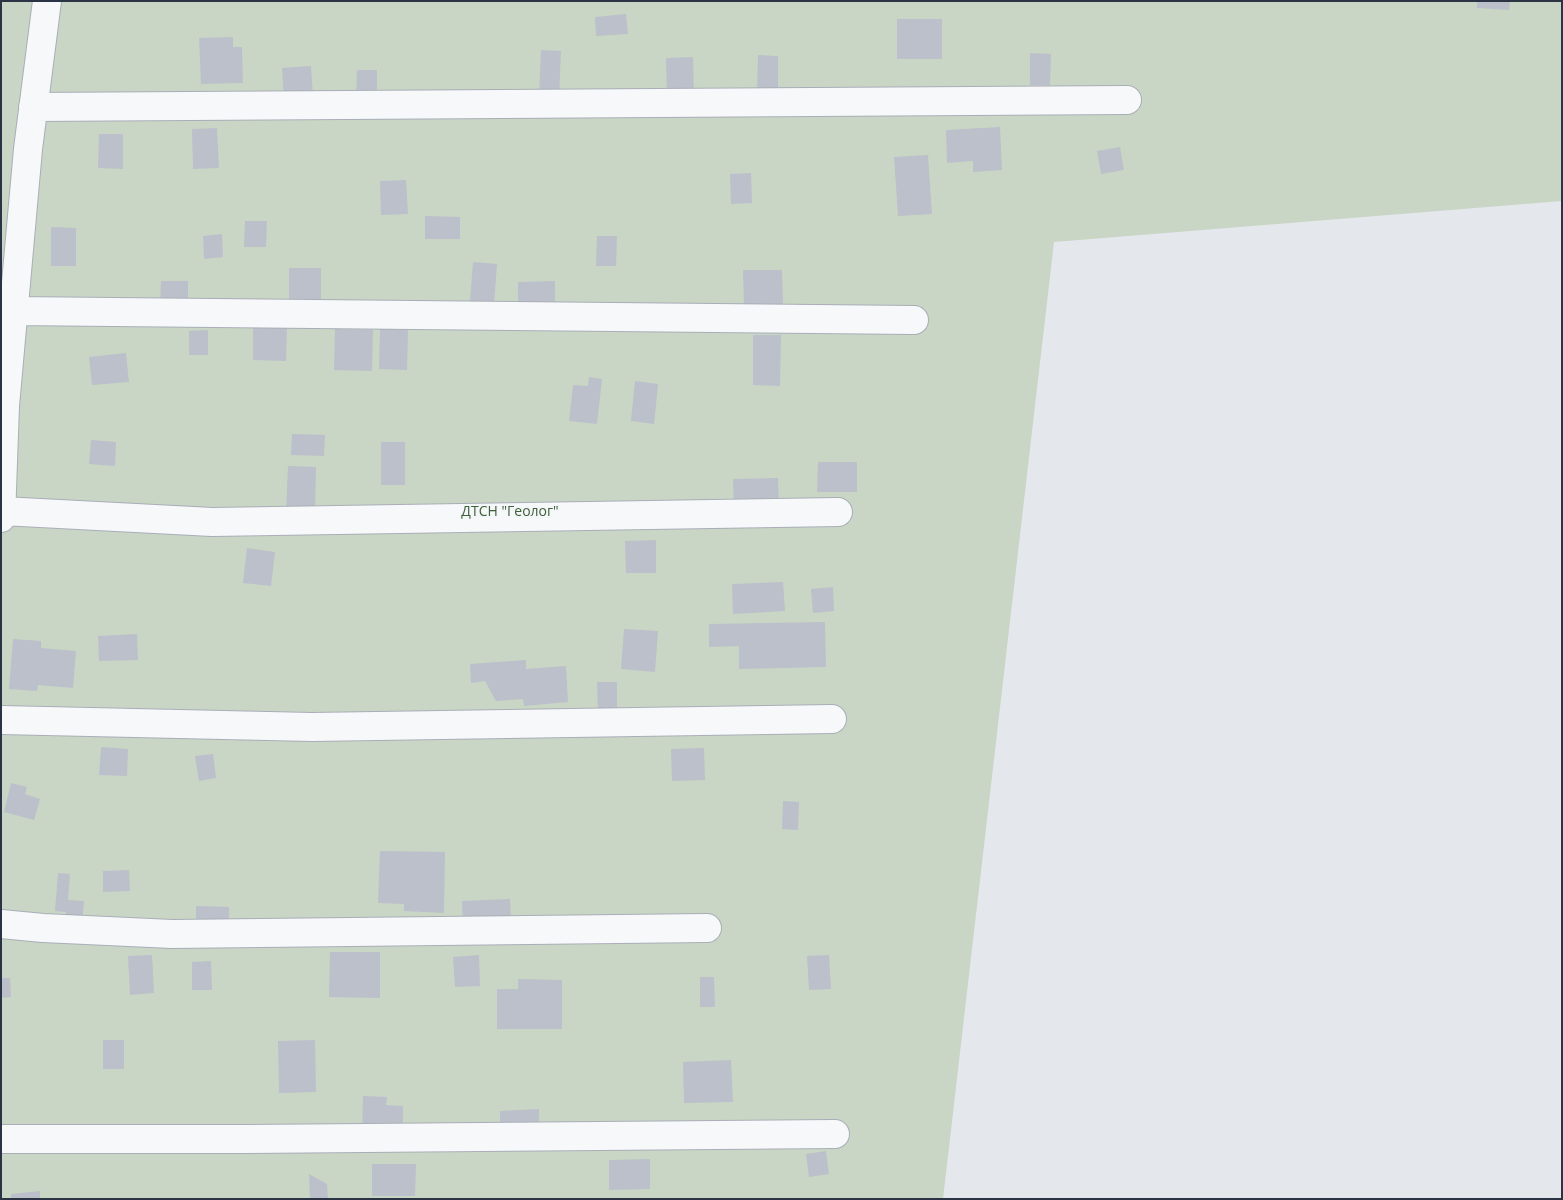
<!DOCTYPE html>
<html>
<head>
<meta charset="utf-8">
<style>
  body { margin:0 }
  #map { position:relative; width:1563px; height:1200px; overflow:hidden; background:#e4e7ec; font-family:"Open Sans",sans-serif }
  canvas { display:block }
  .frame { position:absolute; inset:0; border:2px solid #2b3445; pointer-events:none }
</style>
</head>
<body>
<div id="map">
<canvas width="1563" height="1200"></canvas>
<div class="frame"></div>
</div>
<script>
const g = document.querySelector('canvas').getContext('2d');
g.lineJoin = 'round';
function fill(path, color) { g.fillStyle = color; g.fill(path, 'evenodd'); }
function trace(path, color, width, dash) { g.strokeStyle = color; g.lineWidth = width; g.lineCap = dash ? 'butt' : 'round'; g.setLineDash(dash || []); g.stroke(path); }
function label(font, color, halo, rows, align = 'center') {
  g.font = font + ' "Open Sans",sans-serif'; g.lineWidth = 4; g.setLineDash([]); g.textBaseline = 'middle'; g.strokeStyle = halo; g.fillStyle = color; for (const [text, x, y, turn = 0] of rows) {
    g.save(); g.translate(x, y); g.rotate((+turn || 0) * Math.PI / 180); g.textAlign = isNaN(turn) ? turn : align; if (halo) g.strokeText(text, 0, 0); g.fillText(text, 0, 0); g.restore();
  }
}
fill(new Path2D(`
  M 1,1 L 1562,1 L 1562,201 L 1054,242 L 943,1199 L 1,1199 Z`), '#c9d6c5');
fill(new Path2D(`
  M 1477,1 L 1510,1 L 1509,10 L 1477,8 Z
  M 626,14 L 628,34 L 596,36 L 595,17 Z
  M 897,19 L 942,19 L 942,59 L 897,59 Z
  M 233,37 L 233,47 L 242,47 L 243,83 L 201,84 L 199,38 Z
  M 541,50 L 561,51 L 559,98 L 539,97 Z
  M 1030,53 L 1051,54 L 1050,85 L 1030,85 Z
  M 758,55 L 778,56 L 778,93 L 757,94 Z
  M 693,57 L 694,98 L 667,98 L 666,58 Z
  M 311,66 L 313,98 L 284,100 L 282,68 Z
  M 357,70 L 377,70 L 377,98 L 356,98 Z
  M 1000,127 L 1002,170 L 973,172 L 973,161 L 947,163 L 946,130 Z
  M 217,128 L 219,168 L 193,169 L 192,129 Z
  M 99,134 L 123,134 L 123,169 L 98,168 Z
  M 1120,147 L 1124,170 L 1101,174 L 1097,151 Z
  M 928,155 L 932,214 L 898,216 L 894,157 Z
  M 751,173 L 752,203 L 731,204 L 730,174 Z
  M 406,180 L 408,214 L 381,215 L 380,181 Z
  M 425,216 L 460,217 L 460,239 L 425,239 Z
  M 245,221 L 267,221 L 266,247 L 244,247 Z
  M 51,227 L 76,228 L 76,266 L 51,266 Z
  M 222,234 L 223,257 L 204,259 L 203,236 Z
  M 597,236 L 617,236 L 616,266 L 596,266 Z
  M 473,262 L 497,264 L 494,304 L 470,302 Z
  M 289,268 L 321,268 L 321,306 L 289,306 Z
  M 743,270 L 782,270 L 783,307 L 744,307 Z
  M 161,281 L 188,281 L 188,306 L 160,306 Z
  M 555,281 L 555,305 L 518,305 L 518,282 Z
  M 253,326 L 287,326 L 286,361 L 253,360 Z
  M 335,329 L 373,330 L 372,371 L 334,370 Z
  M 380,329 L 408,330 L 407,370 L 379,369 Z
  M 208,330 L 208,355 L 189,355 L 189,331 Z
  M 753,335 L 781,335 L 780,386 L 753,385 Z
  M 126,353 L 129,382 L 92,385 L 89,357 Z
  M 589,377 L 602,379 L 597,424 L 569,421 L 573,385 L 588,386 Z
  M 635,381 L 658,384 L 654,424 L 631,421 Z
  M 292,434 L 325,435 L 324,456 L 291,455 Z
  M 91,440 L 116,442 L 115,466 L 89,464 Z
  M 381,442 L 405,442 L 405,485 L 381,485 Z
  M 818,462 L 857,462 L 857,492 L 817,492 Z
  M 288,466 L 316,467 L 315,512 L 286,511 Z
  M 778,478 L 779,508 L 734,509 L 733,479 Z
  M 656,540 L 656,573 L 626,573 L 625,541 Z
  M 247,548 L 275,552 L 271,586 L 243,583 Z
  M 783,582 L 785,611 L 733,614 L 732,584 Z
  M 833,587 L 834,611 L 813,613 L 811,589 Z
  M 825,622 L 826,667 L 739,669 L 739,646 L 709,647 L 709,624 Z
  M 624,629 L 658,631 L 655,672 L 621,669 Z
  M 137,634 L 138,660 L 99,661 L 98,636 Z
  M 13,639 L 41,641 L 41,648 L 76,651 L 73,688 L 38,685 L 37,691 L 9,689 Z
  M 526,660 L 526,669 L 566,666 L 568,702 L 524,706 L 523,699 L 496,701 L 485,681 L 471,683 L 470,664 Z
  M 597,682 L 617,682 L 617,715 L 598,716 Z
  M 101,747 L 128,749 L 127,776 L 99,775 Z
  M 704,748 L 705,780 L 672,781 L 671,749 Z
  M 213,754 L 216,778 L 199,781 L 195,756 Z
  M 11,783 L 27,787 L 25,794 L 40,799 L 34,820 L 4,812 Z
  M 783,801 L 799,802 L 798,830 L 782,829 Z
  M 380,851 L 445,852 L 444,913 L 404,911 L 404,904 L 378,903 Z
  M 129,870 L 130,891 L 103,892 L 103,871 Z
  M 58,873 L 70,874 L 68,900 L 84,901 L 82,924 L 65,923 L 66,912 L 55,911 Z
  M 510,899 L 511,923 L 463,925 L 462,901 Z
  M 196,906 L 229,907 L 229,926 L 196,926 Z
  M 330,952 L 380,952 L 380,998 L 329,997 Z
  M 152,955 L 154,993 L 130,995 L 128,956 Z
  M 479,955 L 480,986 L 455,987 L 453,957 Z
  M 829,955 L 831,989 L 809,990 L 807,956 Z
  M 211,961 L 212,990 L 192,990 L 192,962 Z
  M 700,977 L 714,977 L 715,1007 L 700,1007 Z
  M 1,978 L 10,978 L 11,997 L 1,998 Z
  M 518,979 L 562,980 L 562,1029 L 497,1029 L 497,989 L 518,989 Z
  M 103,1040 L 124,1040 L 124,1069 L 103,1069 Z
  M 315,1040 L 316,1092 L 279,1093 L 278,1041 Z
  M 731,1060 L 733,1102 L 684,1103 L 683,1062 Z
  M 363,1096 L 387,1097 L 386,1105 L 403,1106 L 403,1134 L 362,1133 Z
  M 539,1109 L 539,1130 L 500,1131 L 500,1111 Z
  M 826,1151 L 829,1174 L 809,1177 L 806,1154 Z
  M 650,1159 L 650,1189 L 609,1190 L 609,1160 Z
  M 372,1164 L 416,1164 L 415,1196 L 372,1196 Z
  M 309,1174 L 327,1184 L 328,1199 L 310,1199 Z
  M 40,1191 L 40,1199 L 11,1199 L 11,1194 Z`), '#bbc0ca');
const street = new Path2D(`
  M 33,107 L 1127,100
  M 14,311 L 914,320
  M 2,511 L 212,522 L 838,512
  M 1,518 L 5,406 L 28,149 L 47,1
  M 1,720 L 312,727 L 832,719
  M 1,924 L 43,928 L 172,934 L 707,928
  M 1,1139 L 247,1139 L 835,1134`);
trace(street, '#a9aeb7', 30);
trace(street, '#f7f8fa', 28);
label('14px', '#3f6138', '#f4f6f9', [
  ["ДТСН \"Геолог\"",510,512]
]);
</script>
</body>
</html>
